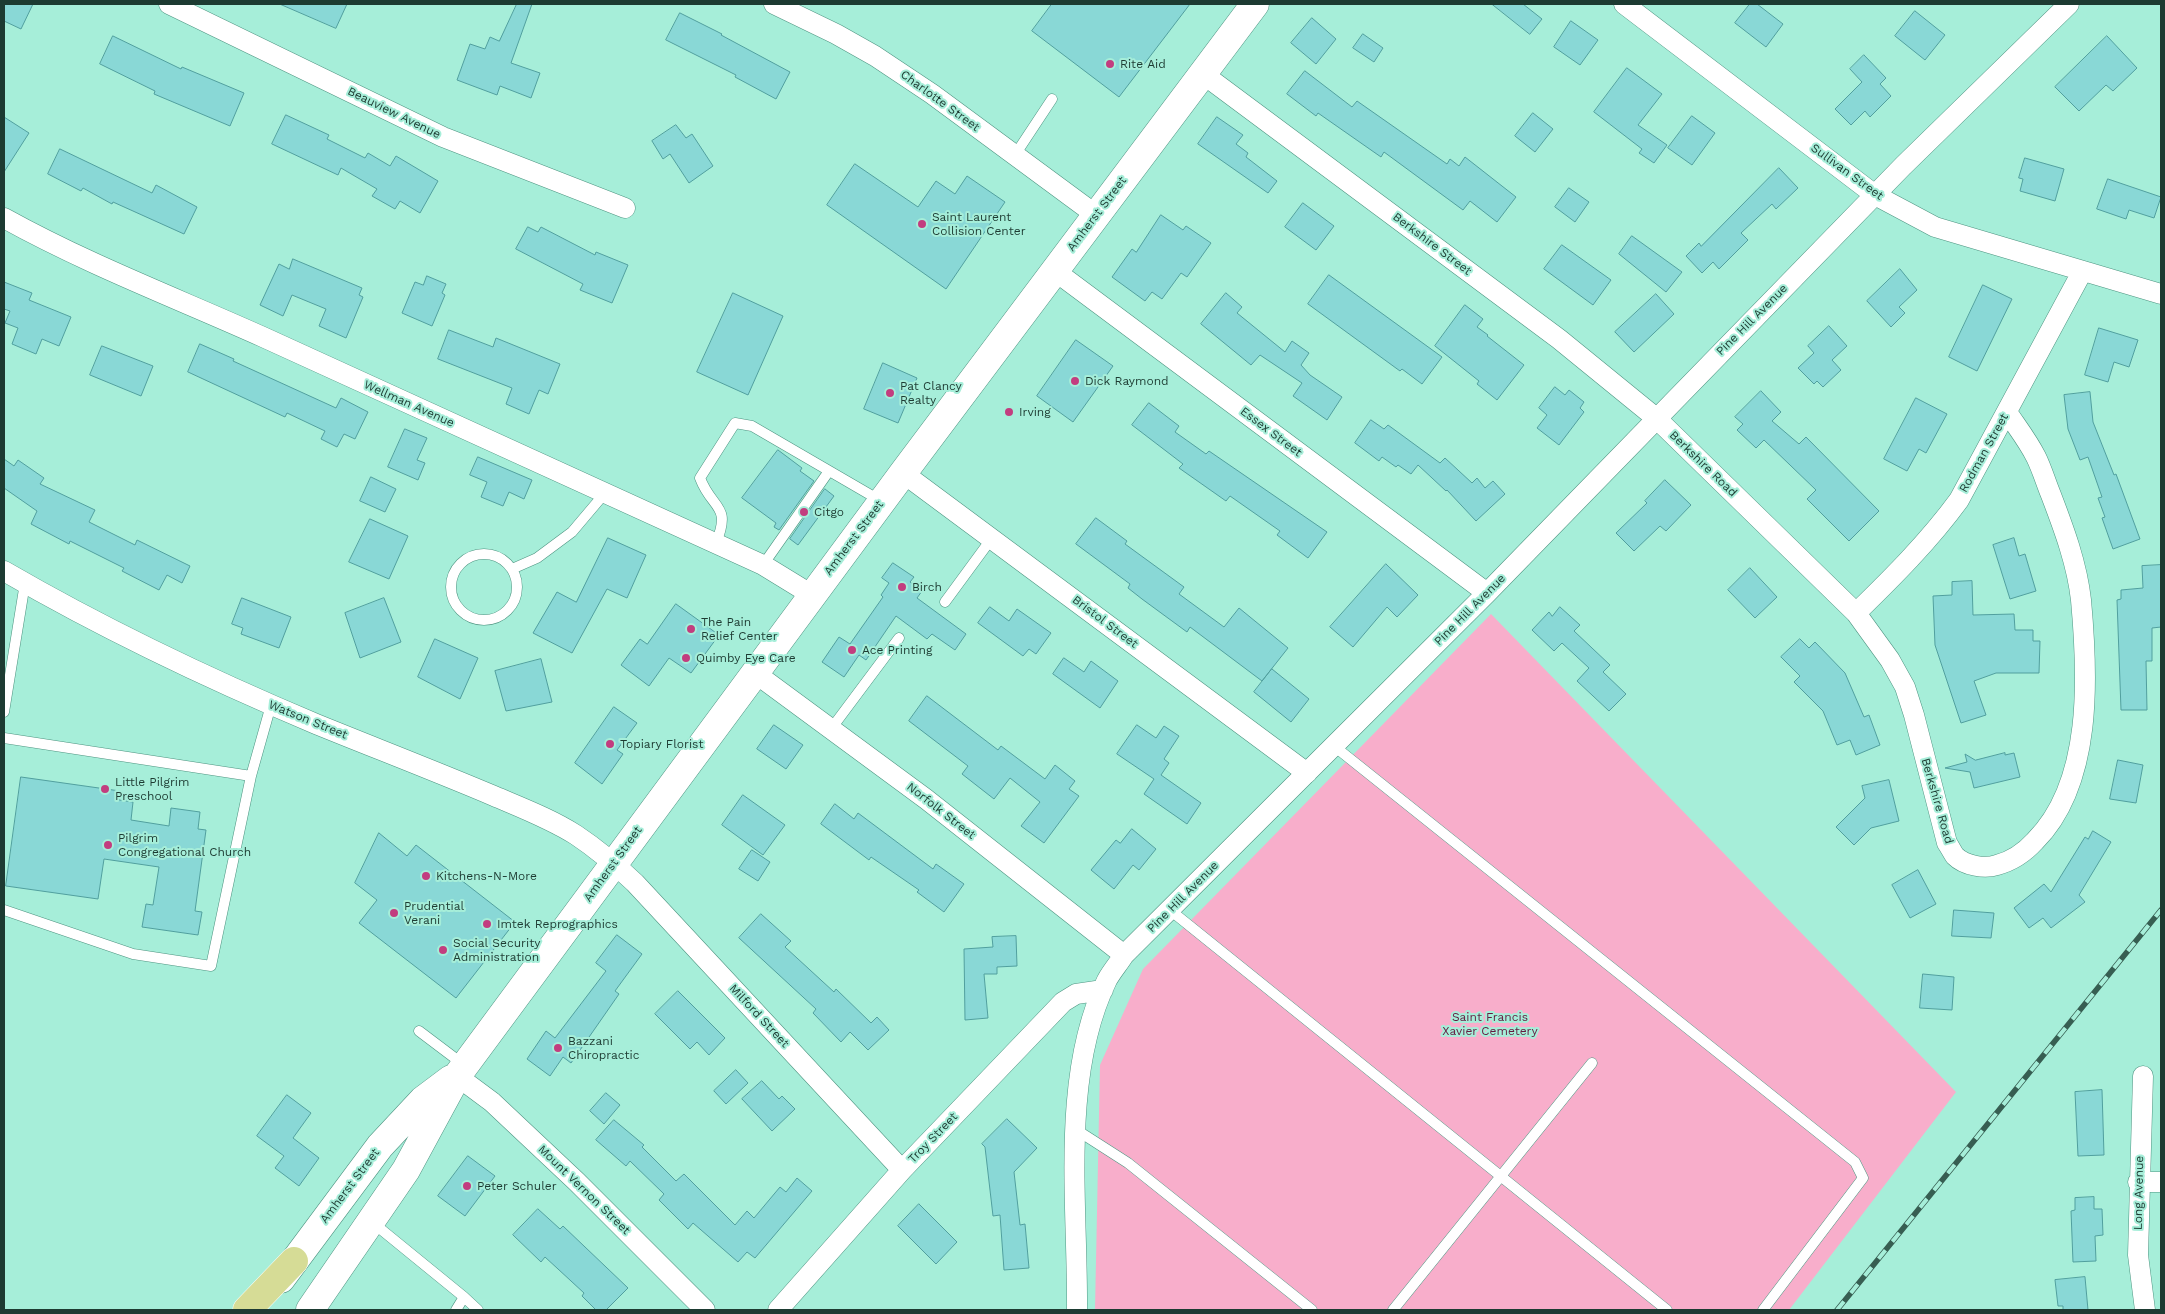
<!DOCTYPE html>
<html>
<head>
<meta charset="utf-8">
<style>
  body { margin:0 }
  #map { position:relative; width:2165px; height:1314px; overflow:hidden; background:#a6eed9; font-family:"Work Sans",sans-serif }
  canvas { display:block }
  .frame { position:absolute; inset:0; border:5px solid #1d3b32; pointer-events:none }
</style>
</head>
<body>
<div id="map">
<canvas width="2165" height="1314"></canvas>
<div class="frame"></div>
</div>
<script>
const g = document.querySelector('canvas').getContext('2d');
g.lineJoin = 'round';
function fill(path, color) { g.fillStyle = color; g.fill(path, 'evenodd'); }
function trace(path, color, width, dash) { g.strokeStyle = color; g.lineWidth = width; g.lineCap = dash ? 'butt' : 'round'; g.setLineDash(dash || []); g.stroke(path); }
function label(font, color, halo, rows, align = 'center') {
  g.font = font + ' "Work Sans",sans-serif'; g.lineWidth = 4; g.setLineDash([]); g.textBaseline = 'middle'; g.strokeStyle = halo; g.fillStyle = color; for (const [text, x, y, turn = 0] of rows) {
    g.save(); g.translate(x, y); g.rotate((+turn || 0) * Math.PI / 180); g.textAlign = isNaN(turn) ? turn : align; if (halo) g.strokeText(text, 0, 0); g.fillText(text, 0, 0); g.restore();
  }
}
fill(new Path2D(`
  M 1491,614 L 1956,1092 L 1789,1310 L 1095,1310 L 1100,1065 L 1143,969 Z`), '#f8aecb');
const building = new Path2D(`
  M 4,4 L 33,4 L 21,29 L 4,21 Z
  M 280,4 L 347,4 L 336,28 Z
  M 517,4 L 532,4 L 511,63 L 540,73 L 531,98 L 500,86 L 497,95 L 457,80 L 470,44 L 485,49 L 490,37 L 499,41 Z
  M 1052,4 L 1190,4 L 1119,97 L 1032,31 Z
  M 1492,4 L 1523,4 L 1542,19 L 1530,34 Z
  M 1750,4 L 1757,4 L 1783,24 L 1766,47 L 1735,23 Z
  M 1915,11 L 1945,35 L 1925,60 L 1895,36 Z
  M 680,13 L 722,34 L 721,35 L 790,72 L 776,99 L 735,77 L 736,75 L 666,40 Z
  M 1312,18 L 1336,39 L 1316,64 L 1291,43 Z
  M 1571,21 L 1598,40 L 1580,65 L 1554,47 Z
  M 1363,34 L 1383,48 L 1374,62 L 1353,48 Z
  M 113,36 L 181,69 L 182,67 L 244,93 L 230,126 L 154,94 L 155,91 L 100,64 Z
  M 2107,36 L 2137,68 L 2113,91 L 2106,85 L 2079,111 L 2055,87 Z
  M 1864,55 L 1886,78 L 1880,84 L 1891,96 L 1870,117 L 1865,111 L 1851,125 L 1835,109 L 1862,82 L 1850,69 Z
  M 1627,68 L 1662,94 L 1638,125 L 1667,145 L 1654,163 L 1639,153 L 1642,149 L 1594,112 Z
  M 1305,71 L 1352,107 L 1357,101 L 1447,164 L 1450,159 L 1459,166 L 1465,157 L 1516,197 L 1497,222 L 1470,201 L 1463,210 L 1384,152 L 1381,157 L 1318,113 L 1316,116 L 1287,94 Z
  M 1533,113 L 1553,129 L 1535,152 L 1515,136 Z
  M 286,115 L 329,135 L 327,139 L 365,158 L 368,153 L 390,166 L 396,156 L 438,181 L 420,213 L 400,201 L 395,209 L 372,196 L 377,189 L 341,168 L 338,175 L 272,144 Z
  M 1692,116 L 1715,133 L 1692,165 L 1668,148 Z
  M 4,117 L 29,133 L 4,172 Z
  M 1217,117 L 1243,135 L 1236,144 L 1248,153 L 1246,157 L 1277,181 L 1268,193 L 1198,144 Z
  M 676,125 L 686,138 L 692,134 L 713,166 L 689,183 L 670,154 L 663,159 L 652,141 Z
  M 60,149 L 152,193 L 156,185 L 197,207 L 184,234 L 113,202 L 112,204 L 83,188 L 81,191 L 48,174 Z
  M 2025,158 L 2064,169 L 2055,201 L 2020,191 L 2023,179 L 2019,178 Z
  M 855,164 L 918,207 L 936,181 L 955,194 L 967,176 L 1005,202 L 946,289 L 827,205 Z
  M 1779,168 L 1798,188 L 1776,209 L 1772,204 L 1741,233 L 1748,240 L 1719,269 L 1713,262 L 1702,273 L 1686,256 L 1699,243 L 1701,246 Z
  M 2108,179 L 2161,197 L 2154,218 L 2129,210 L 2126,219 L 2097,209 Z
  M 1569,188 L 1589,202 L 1575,222 L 1555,207 Z
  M 1303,203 L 1334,226 L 1316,250 L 1285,227 Z
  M 1161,215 L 1183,230 L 1186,226 L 1211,243 L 1187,277 L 1181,273 L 1162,299 L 1152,292 L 1145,301 L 1112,277 L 1132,249 L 1136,252 Z
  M 528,227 L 538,232 L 541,227 L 595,255 L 596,252 L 628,265 L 612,303 L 580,290 L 583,284 L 516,249 Z
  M 1632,236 L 1682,272 L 1666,292 L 1619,254 Z
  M 1562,245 L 1611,280 L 1593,305 L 1544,269 Z
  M 293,259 L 362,288 L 359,295 L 363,297 L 346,338 L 319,326 L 326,309 L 292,295 L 283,316 L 260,305 L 279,264 L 289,269 Z
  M 1900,269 L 1917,290 L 1899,307 L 1905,313 L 1891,327 L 1867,301 Z
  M 1329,275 L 1442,357 L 1422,384 L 1402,369 L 1400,371 L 1308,304 Z
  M 427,276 L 446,284 L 442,293 L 445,295 L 432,326 L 402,313 L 415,282 L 423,285 Z
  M 4,282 L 32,293 L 29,300 L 71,317 L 59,346 L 42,339 L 36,354 L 12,344 L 18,328 L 5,323 L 10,311 L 4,309 Z
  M 1983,285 L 2012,299 L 1977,371 L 1949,357 Z
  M 733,293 L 783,316 L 748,395 L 697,372 Z
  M 1226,293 L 1242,307 L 1237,313 L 1285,352 L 1292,341 L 1309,353 L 1301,365 L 1310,375 L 1342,397 L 1327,420 L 1293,396 L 1302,383 L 1260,355 L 1251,365 L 1201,324 Z
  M 1656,294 L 1674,314 L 1634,352 L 1615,332 Z
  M 1465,305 L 1483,319 L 1477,327 L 1488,335 L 1487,336 L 1524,365 L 1497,400 L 1477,384 L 1479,381 L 1435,346 Z
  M 1829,326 L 1847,346 L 1832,360 L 1841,370 L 1823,387 L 1817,381 L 1814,384 L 1798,368 L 1814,353 L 1808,346 Z
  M 2099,328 L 2138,340 L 2129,367 L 2114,362 L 2108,382 L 2085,375 Z
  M 449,330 L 493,347 L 496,338 L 560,364 L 548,394 L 539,390 L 529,414 L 506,404 L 512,388 L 438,359 Z
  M 1076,340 L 1113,366 L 1073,422 L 1037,396 Z
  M 200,344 L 234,359 L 233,361 L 336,408 L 341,398 L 368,412 L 355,439 L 344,434 L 337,447 L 321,439 L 325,431 L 287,413 L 285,417 L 188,372 Z
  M 102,346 L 153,366 L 141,396 L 90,375 Z
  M 883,363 L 917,378 L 898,423 L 864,409 Z
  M 1555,387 L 1565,395 L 1569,390 L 1584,402 L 1580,408 L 1584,412 L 1559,445 L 1537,428 L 1547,415 L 1539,408 Z
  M 1761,391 L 1781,412 L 1772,421 L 1799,444 L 1806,437 L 1879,511 L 1849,541 L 1807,499 L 1816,490 L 1764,440 L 1756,448 L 1737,430 L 1743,424 L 1735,417 Z
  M 2090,392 L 2093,422 L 2114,475 L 2116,474 L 2140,539 L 2113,549 L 2102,518 L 2105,517 L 2098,498 L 2102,497 L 2088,457 L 2080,460 L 2068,429 L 2064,395 Z
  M 1916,398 L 1947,414 L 1926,453 L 1919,449 L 1907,471 L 1884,459 Z
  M 1149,403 L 1179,426 L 1175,432 L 1206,454 L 1209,451 L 1327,532 L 1308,558 L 1277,535 L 1280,531 L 1230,496 L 1226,501 L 1179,468 L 1183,464 L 1132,425 Z
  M 1371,420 L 1384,429 L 1388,425 L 1440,463 L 1445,458 L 1472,483 L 1477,478 L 1485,488 L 1493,481 L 1505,494 L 1476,521 L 1447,490 L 1446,491 L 1418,465 L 1411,474 L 1398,465 L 1396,467 L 1382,457 L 1379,461 L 1355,443 Z
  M 405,429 L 427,438 L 417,460 L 425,463 L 418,480 L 388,467 Z
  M 778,450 L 802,468 L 800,471 L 814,481 L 779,530 L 774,527 L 776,523 L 742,498 Z
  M 478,457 L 532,480 L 524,499 L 509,492 L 503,506 L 481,497 L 487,482 L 470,475 Z
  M 4,459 L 14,466 L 18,460 L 44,478 L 40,484 L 95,510 L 89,522 L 135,545 L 137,540 L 190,566 L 182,583 L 167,575 L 159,590 L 122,571 L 124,568 L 70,541 L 69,544 L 31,524 L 37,511 L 4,488 Z
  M 371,477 L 396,489 L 385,512 L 360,501 Z
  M 1665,480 L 1691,505 L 1666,531 L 1660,526 L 1634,551 L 1616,533 L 1647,503 L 1645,501 Z
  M 825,489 L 834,496 L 798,545 L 790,539 Z
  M 1096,518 L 1127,541 L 1125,544 L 1184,587 L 1179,594 L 1224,627 L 1239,608 L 1288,648 L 1262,681 L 1190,627 L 1187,632 L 1142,599 L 1128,588 L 1130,584 L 1076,544 Z
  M 370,519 L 408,536 L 389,579 L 349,562 Z
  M 608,538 L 646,555 L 627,598 L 607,589 L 572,653 L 533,633 L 557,592 L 576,602 Z
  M 2014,538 L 2019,556 L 2025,554 L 2036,591 L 2010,599 L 1993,545 Z
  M 893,563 L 914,577 L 910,582 L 922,591 L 917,598 L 966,634 L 955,650 L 932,634 L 927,639 L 896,616 L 866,660 L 859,655 L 844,677 L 822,662 L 839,637 L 850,644 L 883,597 L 881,595 L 889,583 L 882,578 Z
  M 1386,564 L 1418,595 L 1397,617 L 1387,607 L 1353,647 L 1330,627 Z
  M 2161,565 L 2161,627 L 2152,628 L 2152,661 L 2146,661 L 2147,710 L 2121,710 L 2117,600 L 2121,599 L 2121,590 L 2143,588 L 2142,566 Z
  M 1750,568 L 1777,597 L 1755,618 L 1728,590 Z
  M 1972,581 L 1973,615 L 2014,614 L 2015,630 L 2033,630 L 2033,641 L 2040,641 L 2039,673 L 1996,673 L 1974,681 L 1986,715 L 1961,723 L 1935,645 L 1933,596 L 1952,595 L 1952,582 Z
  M 242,598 L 291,617 L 279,648 L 241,634 L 243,628 L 232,624 Z
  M 384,598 L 401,642 L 360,658 L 345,613 Z
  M 676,604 L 719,635 L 691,673 L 669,658 L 649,686 L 621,665 L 640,639 L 647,644 Z
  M 990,607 L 1009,621 L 1017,609 L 1051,633 L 1036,654 L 1029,649 L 1023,656 L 978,623 Z
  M 1560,607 L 1580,625 L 1574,631 L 1610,665 L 1603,672 L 1626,694 L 1609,711 L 1577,681 L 1589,668 L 1562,643 L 1554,651 L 1532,630 L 1549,612 L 1552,616 Z
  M 435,639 L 478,658 L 460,699 L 418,677 Z
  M 1800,639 L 1809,648 L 1815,642 L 1845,673 L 1864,717 L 1869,715 L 1880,745 L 1856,755 L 1850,740 L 1837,745 L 1823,711 L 1794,682 L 1800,676 L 1781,657 Z
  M 1064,658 L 1084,672 L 1091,661 L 1118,681 L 1100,708 L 1053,674 Z
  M 541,659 L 552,702 L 506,711 L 495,671 Z
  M 1272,669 L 1309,699 L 1291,722 L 1254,692 Z
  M 927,696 L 998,750 L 1001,746 L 1045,779 L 1055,765 L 1075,781 L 1069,789 L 1079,796 L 1044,843 L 1021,826 L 1040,802 L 1010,778 L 994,799 L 962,774 L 968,766 L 909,721 Z
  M 614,707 L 637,723 L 617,750 L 623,754 L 602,784 L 575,763 Z
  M 774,725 L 803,745 L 786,769 L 757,749 Z
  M 1137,725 L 1156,738 L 1164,726 L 1179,736 L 1164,759 L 1169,763 L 1161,775 L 1201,803 L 1187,824 L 1144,794 L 1154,779 L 1117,754 Z
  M 2005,753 L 2005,755 L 2014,753 L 2020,777 L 1974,788 L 1970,772 L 1945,768 L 1967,762 L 1965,754 L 1975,760 Z
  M 2118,760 L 2143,765 L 2136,803 L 2110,799 Z
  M 21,777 L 120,791 L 119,800 L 133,802 L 131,820 L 169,826 L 171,808 L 200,812 L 198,829 L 206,830 L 195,911 L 202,912 L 198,935 L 142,927 L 146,904 L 153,905 L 159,867 L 104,859 L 98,899 L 6,886 Z
  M 1889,780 L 1899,821 L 1871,828 L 1854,845 L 1836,827 L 1865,798 L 1862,786 Z
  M 743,795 L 785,825 L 763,855 L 722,825 Z
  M 835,804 L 854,819 L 858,813 L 933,869 L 936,864 L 964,884 L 944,912 L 917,892 L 919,890 L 871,857 L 869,860 L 821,824 Z
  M 1132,829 L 1156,849 L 1139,870 L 1133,865 L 1114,889 L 1091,870 L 1116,840 L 1120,843 Z
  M 2093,831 L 2111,842 L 2079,895 L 2085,902 L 2051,928 L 2043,918 L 2029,928 L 2014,908 L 2044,884 L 2051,892 L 2085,837 L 2088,839 Z
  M 379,833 L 407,856 L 416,845 L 515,922 L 456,998 L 359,923 L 377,900 L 355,883 Z
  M 752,850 L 770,862 L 758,881 L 739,869 Z
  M 1918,870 L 1936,904 L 1910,918 L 1892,885 Z
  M 1954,910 L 1994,913 L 1991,938 L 1952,936 Z
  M 761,914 L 791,941 L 785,947 L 834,992 L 836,989 L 871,1023 L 877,1017 L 889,1030 L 868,1050 L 850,1032 L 841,1042 L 813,1013 L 816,1009 L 739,938 Z
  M 617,935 L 642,954 L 615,991 L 619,994 L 571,1063 L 563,1057 L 550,1076 L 527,1059 L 546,1031 L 555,1038 L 606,971 L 596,963 Z
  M 1016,936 L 1017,966 L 997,967 L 997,974 L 984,974 L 988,1018 L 965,1020 L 964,949 L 993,947 L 992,937 Z
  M 1923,974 L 1954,977 L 1952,1010 L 1920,1008 Z
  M 678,991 L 725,1038 L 709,1055 L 697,1042 L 690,1049 L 655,1014 Z
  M 736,1070 L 748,1083 L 726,1104 L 714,1091 Z
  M 762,1081 L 779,1099 L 782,1096 L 795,1109 L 772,1131 L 742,1099 Z
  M 2102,1090 L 2104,1155 L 2078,1156 L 2075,1092 Z
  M 606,1093 L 620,1105 L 604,1124 L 590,1111 Z
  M 287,1095 L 311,1113 L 293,1138 L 319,1158 L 299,1186 L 275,1168 L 284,1156 L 257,1136 Z
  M 1007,1119 L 1037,1148 L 1014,1172 L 1020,1225 L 1025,1224 L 1029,1268 L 1004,1270 L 1000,1215 L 993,1216 L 985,1147 L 982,1144 Z
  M 614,1120 L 644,1145 L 642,1147 L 676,1181 L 684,1174 L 735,1225 L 747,1211 L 754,1218 L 780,1187 L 786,1192 L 797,1178 L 812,1191 L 755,1258 L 747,1252 L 738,1262 L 693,1223 L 688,1229 L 659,1200 L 664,1194 L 630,1161 L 626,1166 L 596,1140 Z
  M 468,1156 L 495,1176 L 465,1216 L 438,1196 Z
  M 2094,1197 L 2094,1209 L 2102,1209 L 2103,1235 L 2095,1236 L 2096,1261 L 2073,1262 L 2071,1211 L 2075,1210 L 2075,1198 Z
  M 919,1204 L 957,1242 L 936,1264 L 898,1226 Z
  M 538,1209 L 560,1229 L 563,1226 L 628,1288 L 606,1310 L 596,1310 L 582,1296 L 584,1293 L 545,1257 L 541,1262 L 513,1235 Z
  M 2085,1277 L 2088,1310 L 2063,1310 L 2063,1306 L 2058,1306 L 2055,1280 Z`);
fill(building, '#89d8d6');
trace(building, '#519f9e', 1);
const lane = new Path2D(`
  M 1015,155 L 1052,99
  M 716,543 C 732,504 712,510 700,478 L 735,423 L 752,426 L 881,501
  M451 587a33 33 0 1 1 66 0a33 33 0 1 1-66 0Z
  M 763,565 L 829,471
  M 512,569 L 537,558 L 572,532 L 605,493
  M 945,602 L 992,538
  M 4,712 L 25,583
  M 831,729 L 899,638
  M 4,738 L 251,776
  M 1334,746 L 1855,1162 L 1863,1178 L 1763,1310
  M 4,910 L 133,954 L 211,966 L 251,776 L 271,705
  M 1170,910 L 1667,1310
  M 419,1031 L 464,1065
  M 1075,1129 L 1128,1163 L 1312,1310
  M 372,1222 L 464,1297 L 456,1310
  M 464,1297 L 478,1310
  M 1393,1310 L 1592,1063`);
const street = new Path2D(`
  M 169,4 L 443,137 L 625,208
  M 774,4 L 836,34 L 875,56 L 932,94 L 1096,215
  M 1624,4 L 1875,195 L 1935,227 L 2161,294
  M 1203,74 L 1559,339 L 1656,418 L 1856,613 L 1890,660 L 1905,687 L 1914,715 L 1947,843 C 1950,847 1952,852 1955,856 C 1965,866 1985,869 1997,865 C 2012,861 2025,852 2035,841 C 2093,783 2088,676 2081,600 C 2077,564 2064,529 2051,495 C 2046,483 2042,469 2036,457 C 2028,441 2017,427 2007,412
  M 4,218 C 87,264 176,298 263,337 C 429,413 596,489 763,565 L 812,595
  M 1055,271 L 1487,593
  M 903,473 L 1307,773
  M 4,571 C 104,629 209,679 316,724 C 375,748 435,771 494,796 C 522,808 551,819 576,835 C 597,849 616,865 635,883 L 902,1170
  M 1856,613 C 1893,577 1929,541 1959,500 L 2082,272
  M 755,673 L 926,799 L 1124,955
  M 457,1076 L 492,1102 L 577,1182 L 705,1310
  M 2143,1076 L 2138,1255 L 2145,1310
  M 2138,1182 L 2161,1182
  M 778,1310 L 902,1170 L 1063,1002 L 1076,994 L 1103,990
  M 1077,1310 C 1078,1205 1060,1076 1107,980 C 1112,971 1119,963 1124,955 L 1487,593 L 1903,166 L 2069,4`);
const secondary = new Path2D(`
  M 281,1279 L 380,1146 L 423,1100 L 451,1079
  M 310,1310 L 406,1170 L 457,1076 L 903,473 L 1255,4`);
const primary = new Path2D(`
  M 247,1310 L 294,1261`);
trace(lane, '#4e9481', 11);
trace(street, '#4e9481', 21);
trace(secondary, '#4e9481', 29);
trace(primary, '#fff', 29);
trace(lane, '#fff', 10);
trace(street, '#fff', 20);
trace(secondary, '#fff', 28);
trace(primary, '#d6dc96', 28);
const rail = new Path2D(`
  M 1837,1310 L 2161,910`);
trace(rail, '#375e52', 5.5);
trace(rail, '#a6eed9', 4, [11]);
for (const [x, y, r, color] of [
  [1110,64,5,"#c23d7f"],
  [922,224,5,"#c23d7f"],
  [1075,381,5,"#c23d7f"],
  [890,393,5,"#c23d7f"],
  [1009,412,5,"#c23d7f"],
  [804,512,5,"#c23d7f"],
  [902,587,5,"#c23d7f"],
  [691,629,5,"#c23d7f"],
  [852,650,5,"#c23d7f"],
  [686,658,5,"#c23d7f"],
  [610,744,5,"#c23d7f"],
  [105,789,5,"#c23d7f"],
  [108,845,5,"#c23d7f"],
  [426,876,5,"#c23d7f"],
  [394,913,5,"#c23d7f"],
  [487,924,5,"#c23d7f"],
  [443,950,5,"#c23d7f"],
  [558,1048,5,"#c23d7f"],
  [467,1186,5,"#c23d7f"]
]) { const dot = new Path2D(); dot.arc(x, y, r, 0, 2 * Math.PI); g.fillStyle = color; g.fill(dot); trace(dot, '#a6eed9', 2); }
label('12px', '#1d3b32', '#a6eed9', [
  ["Rite Aid",1120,64],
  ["Saint Laurent",932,217],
  ["Collision Center",932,231],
  ["Dick Raymond",1085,381],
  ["Pat Clancy",900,386],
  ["Realty",900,400],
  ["Irving",1019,412],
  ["Citgo",814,512],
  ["Birch",912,587],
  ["The Pain",701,622],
  ["Relief Center",701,636],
  ["Ace Printing",862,650],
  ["Quimby Eye Care",696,658],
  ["Topiary Florist",620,744],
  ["Little Pilgrim",115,782],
  ["Preschool",115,796],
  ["Pilgrim",118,838],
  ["Congregational Church",118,852],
  ["Kitchens-N-More",436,876],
  ["Prudential",404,906],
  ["Verani",404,920],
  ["Imtek Reprographics",497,924],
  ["Social Security",453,943],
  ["Administration",453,957],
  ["Bazzani",568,1041],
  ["Chiropractic",568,1055],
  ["Peter Schuler",477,1186]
], 'left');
label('12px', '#1d3b32', '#a6eed9', [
  ["Charlotte Street",940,101,36],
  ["Beauview Avenue",394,113,26],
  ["Sullivan Street",1847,172,36],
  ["Amherst Street",1097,214,-53],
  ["Berkshire Street",1432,244,37],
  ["Pine Hill Avenue",1752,320,-45],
  ["Wellman Avenue",409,404,24],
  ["Essex Street",1271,432,37],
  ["Rodman Street",1984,453,-61],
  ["Berkshire Road",1703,464,44],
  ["Amherst Street",854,538,-53],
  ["Pine Hill Avenue",1470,610,-45],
  ["Bristol Street",1105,622,37],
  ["Watson Street",308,720,22],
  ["Berkshire Road",1937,801,74],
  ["Norfolk Street",941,811,38],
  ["Amherst Street",613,864,-54],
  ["Pine Hill Avenue",1183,897,-45],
  ["Milford Street",759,1016,47],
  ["Troy Street",933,1138,-46],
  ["Amherst Street",350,1186,-53],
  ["Mount Vernon Street",584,1190,44],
  ["Long Avenue",2139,1193,-89]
]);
label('12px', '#641b3f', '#a6eed9', [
  ["Saint Francis",1490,1017],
  ["Xavier Cemetery",1490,1031]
]);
</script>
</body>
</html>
